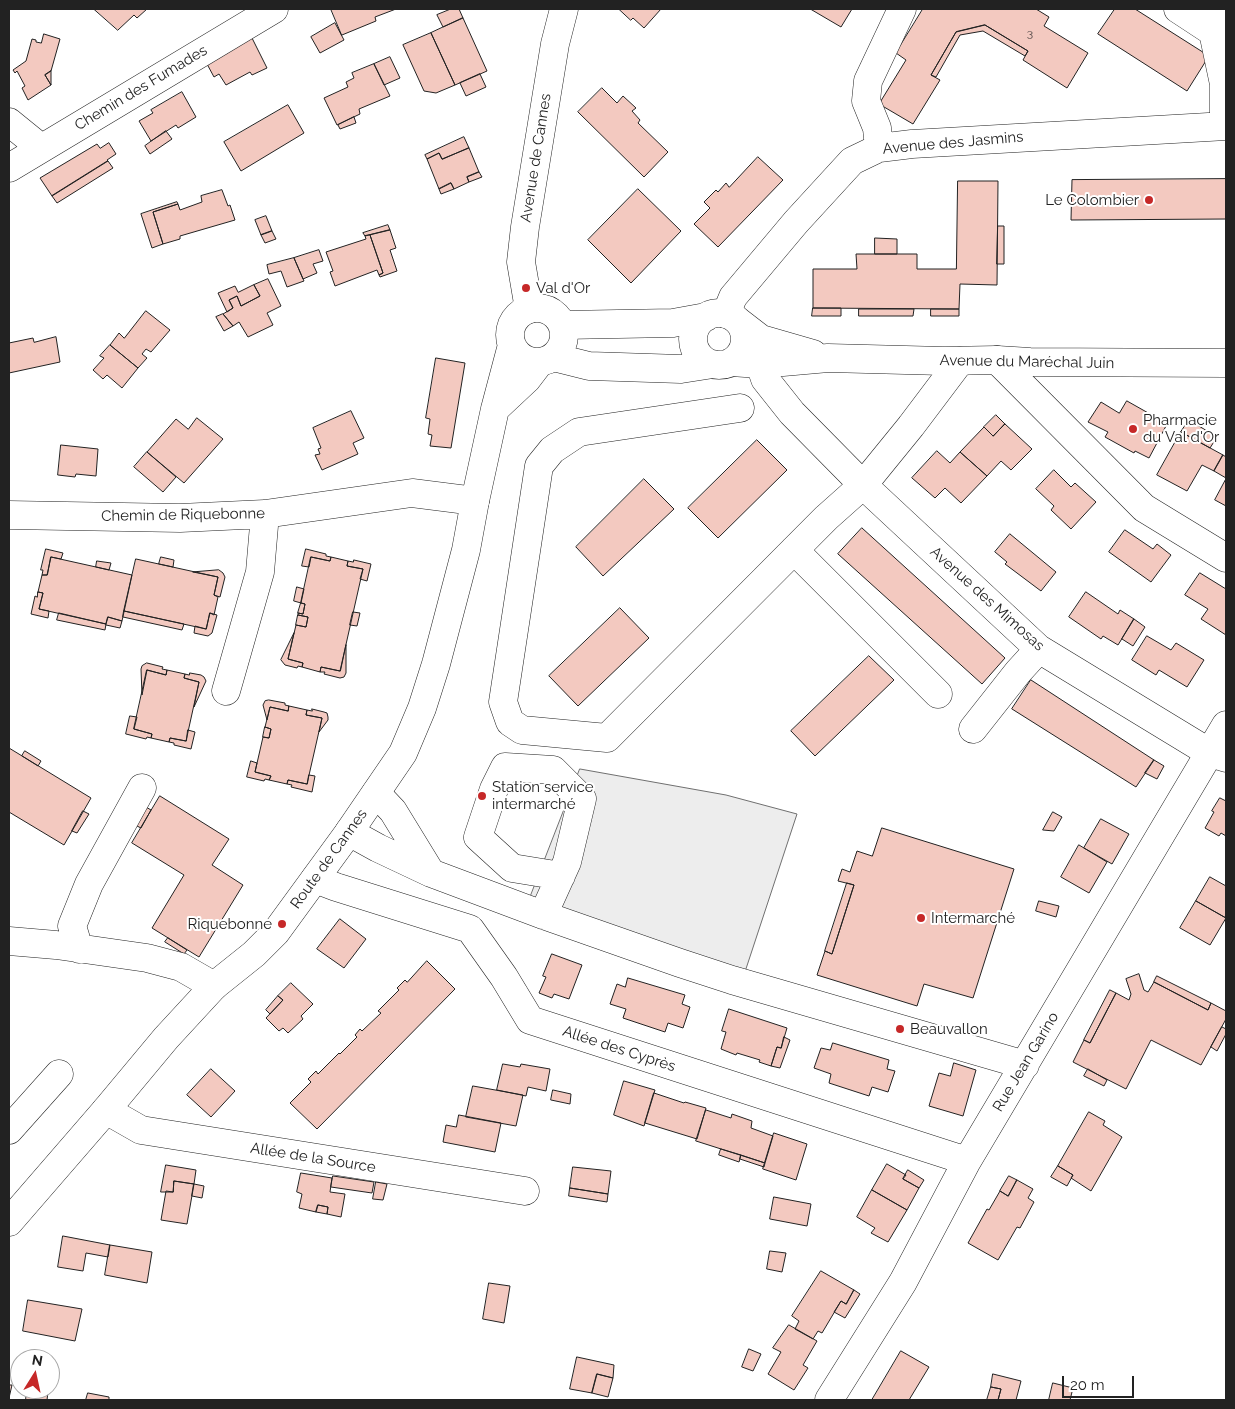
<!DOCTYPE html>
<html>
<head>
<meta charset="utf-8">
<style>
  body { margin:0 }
  #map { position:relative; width:1235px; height:1409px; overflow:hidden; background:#fff; font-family:Raleway,sans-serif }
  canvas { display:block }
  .frame { position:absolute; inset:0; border:10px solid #222; pointer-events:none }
  .north { position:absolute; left:10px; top:1349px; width:50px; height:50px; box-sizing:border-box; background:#fff; border:1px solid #a7a7a7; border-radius:50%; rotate:10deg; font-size:14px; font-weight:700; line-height:20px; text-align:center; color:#222 }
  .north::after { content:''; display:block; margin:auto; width:18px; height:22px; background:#c62828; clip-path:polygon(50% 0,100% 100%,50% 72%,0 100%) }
  .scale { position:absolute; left:1062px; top:1376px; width:72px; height:22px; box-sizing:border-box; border:2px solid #222; border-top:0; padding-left:6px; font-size:15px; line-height:18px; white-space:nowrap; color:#222; -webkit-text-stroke:4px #fff; paint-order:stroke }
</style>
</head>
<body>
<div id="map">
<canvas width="1235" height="1409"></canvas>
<div class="frame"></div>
<div class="north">N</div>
<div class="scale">20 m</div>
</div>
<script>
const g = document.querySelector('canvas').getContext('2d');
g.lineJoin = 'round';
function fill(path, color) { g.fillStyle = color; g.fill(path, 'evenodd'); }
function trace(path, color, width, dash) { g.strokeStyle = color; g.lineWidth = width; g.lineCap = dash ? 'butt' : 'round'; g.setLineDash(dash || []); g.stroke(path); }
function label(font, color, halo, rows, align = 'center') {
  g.font = font + ' Raleway,sans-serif'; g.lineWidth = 4; g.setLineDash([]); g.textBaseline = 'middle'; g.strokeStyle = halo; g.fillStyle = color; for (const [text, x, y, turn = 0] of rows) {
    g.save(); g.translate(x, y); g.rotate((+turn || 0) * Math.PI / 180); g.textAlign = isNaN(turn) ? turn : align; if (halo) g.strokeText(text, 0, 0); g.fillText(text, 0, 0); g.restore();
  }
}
const parking = new Path2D(`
  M 580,769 L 726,795 L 797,814 L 739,990 L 521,921 Z`);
fill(parking, '#ededed');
trace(parking, '#6f6f6f', 1);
const building = new Path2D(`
  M 94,9 L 147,9 L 137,18 L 134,15 L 118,30 Z
  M 331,9 L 396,9 L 375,17 L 376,21 L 342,35 Z
  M 451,9 L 459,9 L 463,18 L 443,27 L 437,15 Z
  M 619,9 L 661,9 L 644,28 L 633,18 L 631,20 Z
  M 813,9 L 852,9 L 841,27 L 812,10 Z
  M 923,9 L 1036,9 L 1049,17 L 1044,26 L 1088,53 L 1067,88 L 1023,60 L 1028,51 L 985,25 L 956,32 L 931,75 L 940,80 L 913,124 L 879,104 L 906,60 L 896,53 Z
  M 1115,9 L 1135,9 L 1209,56 L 1187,91 L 1098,34 Z
  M 463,18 L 487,71 L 455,85 L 431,33 Z
  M 335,23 L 344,40 L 320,53 L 311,37 Z
  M 985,25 L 1028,51 L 1025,56 L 983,31 L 960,35 L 936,77 L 931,75 L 956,32 Z
  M 431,33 L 455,85 L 436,93 L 424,91 L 403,45 Z
  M 44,34 L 60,39 L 51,71 L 45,75 L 51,85 L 28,100 L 22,88 L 25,86 L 17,71 L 15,73 L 13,70 L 26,61 L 32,39 L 36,40 L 36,42 L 41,43 Z
  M 252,38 L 267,68 L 252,75 L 250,72 L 226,85 L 219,74 L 214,77 L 207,64 L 229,52 L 228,50 Z
  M 390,57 L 400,78 L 384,85 L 374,64 Z
  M 374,64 L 390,96 L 359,109 L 360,114 L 337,125 L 324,98 L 348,87 L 346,82 L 354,78 L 352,73 Z
  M 51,71 L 51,85 L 45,75 Z
  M 480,74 L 486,87 L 466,96 L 460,83 Z
  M 602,88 L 617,103 L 623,96 L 636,108 L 632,111 L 640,120 L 638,123 L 668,152 L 644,177 L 578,112 Z
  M 182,92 L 196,117 L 178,128 L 176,125 L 151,141 L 139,121 L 153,113 L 151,110 Z
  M 288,105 L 304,133 L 241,171 L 224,142 Z
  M 354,117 L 356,123 L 340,129 L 338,125 Z
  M 166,131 L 172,139 L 150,154 L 145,146 Z
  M 464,137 L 469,148 L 442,159 L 439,153 L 427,159 L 425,155 Z
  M 109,143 L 116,154 L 107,160 L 108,161 L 52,196 L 40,178 L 97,144 L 100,148 Z
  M 469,148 L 479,172 L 467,177 L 469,182 L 454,189 L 451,183 L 439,189 L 427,159 L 439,153 L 442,159 Z
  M 758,157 L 783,180 L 718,247 L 694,224 L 710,208 L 704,202 L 716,190 L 718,192 L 726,183 L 729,187 Z
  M 108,161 L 113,168 L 57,203 L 52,196 Z
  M 479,172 L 482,177 L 469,182 L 467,177 Z
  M 1226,179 L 1226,219 L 1071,220 L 1072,180 Z
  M 958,181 L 998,181 L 997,285 L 960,284 L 959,309 L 813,308 L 813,269 L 857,269 L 856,254 L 917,254 L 917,269 L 956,269 Z
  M 451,183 L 454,189 L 441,194 L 439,189 Z
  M 638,189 L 681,231 L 631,283 L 588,240 Z
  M 222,190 L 228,206 L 230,205 L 235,220 L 180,236 L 180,239 L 163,244 L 153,212 L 178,204 L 180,210 L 202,202 L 201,196 Z
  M 177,202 L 178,204 L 153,212 L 163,244 L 152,248 L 141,214 Z
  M 266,216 L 272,231 L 261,235 L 255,220 Z
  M 388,225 L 390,230 L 365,236 L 363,233 Z
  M 998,226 L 1004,226 L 1004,264 L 997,264 Z
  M 390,230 L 396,248 L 390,250 L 397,271 L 380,277 L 379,275 L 383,273 L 370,235 Z
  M 272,231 L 276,239 L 265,243 L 261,235 Z
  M 370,235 L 383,273 L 379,275 L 377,270 L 335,286 L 330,272 L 333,271 L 326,252 L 366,239 L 365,236 Z
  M 875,238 L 897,239 L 897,254 L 875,254 Z
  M 319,250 L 323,261 L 313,264 L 317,273 L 303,279 L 294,258 Z
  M 294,258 L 304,281 L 287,287 L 281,271 L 269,274 L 267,265 Z
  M 268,279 L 281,306 L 267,313 L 273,325 L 248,337 L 239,322 L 233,326 L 223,314 L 233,308 L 229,300 L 237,296 L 241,306 L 260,296 L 254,285 Z
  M 254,285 L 260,296 L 241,306 L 237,296 L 229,300 L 233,308 L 227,312 L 218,293 L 235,286 L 238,292 Z
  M 813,308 L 841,308 L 841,316 L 812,316 Z
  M 859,309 L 914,309 L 913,316 L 859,316 Z
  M 931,309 L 959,309 L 959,316 L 931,316 Z
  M 146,311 L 170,330 L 151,352 L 146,349 L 142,354 L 147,358 L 138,368 L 110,345 L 119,333 L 124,338 Z
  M 223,314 L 233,326 L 224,331 L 216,317 Z
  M 56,337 L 60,362 L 9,373 L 9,343 L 33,338 L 34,342 Z
  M 110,345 L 138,368 L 122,388 L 107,375 L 103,379 L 93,370 L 104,358 L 100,356 Z
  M 436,358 L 465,363 L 451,448 L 430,446 L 432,435 L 428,434 L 430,419 L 426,418 Z
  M 1127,401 L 1166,423 L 1166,426 L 1149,458 L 1135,451 L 1134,453 L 1105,437 L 1108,432 L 1088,422 L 1101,402 L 1119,413 Z
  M 351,411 L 364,438 L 353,443 L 358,454 L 322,470 L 315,455 L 320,454 L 318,449 L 321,448 L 313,428 Z
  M 996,415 L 1005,424 L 993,436 L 984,427 Z
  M 197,418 L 223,439 L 184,483 L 147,452 L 176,419 L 188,429 Z
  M 1189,420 L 1217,437 L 1210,448 L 1181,432 Z
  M 1005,424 L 1032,449 L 1011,470 L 1001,461 L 987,476 L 960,452 L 984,427 L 993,436 Z
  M 1181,432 L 1223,455 L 1214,471 L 1202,465 L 1187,491 L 1157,475 Z
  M 757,440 L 787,470 L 718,538 L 688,508 Z
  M 61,445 L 98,449 L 96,476 L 76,474 L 75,477 L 58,475 Z
  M 937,451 L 950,463 L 960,452 L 987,476 L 961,503 L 945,488 L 935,498 L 912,478 Z
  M 147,452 L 176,477 L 163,492 L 134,467 Z
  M 1223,455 L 1226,457 L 1226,478 L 1214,471 Z
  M 1054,470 L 1071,487 L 1075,483 L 1096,502 L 1071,529 L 1051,510 L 1054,506 L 1036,489 Z
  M 644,479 L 674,509 L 603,576 L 576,547 Z
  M 1226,479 L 1226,506 L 1215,500 Z
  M 862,528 L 1005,658 L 982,684 L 838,554 Z
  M 1125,530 L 1153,549 L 1157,544 L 1171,555 L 1151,582 L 1109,552 Z
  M 1010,534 L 1056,572 L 1041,591 L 1005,564 L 1007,562 L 995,552 Z
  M 46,549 L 63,553 L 61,559 L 51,557 L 47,575 L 42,575 L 43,570 L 41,570 Z
  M 306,549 L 326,554 L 326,556 L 331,557 L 330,561 L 311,557 L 309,567 L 302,566 Z
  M 51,557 L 132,575 L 122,621 L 108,617 L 106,624 L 39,609 L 43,593 L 38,592 L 42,575 L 47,575 Z
  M 161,557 L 174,560 L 173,567 L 159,564 Z
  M 311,557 L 330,561 L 331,557 L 348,561 L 347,566 L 363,569 L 340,671 L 321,667 L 320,672 L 302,667 L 303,663 L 288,659 L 296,625 L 306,627 L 308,617 L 298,615 L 298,613 L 303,614 L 305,604 L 301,603 Z
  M 136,559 L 218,577 L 214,595 L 218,597 L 214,615 L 210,613 L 206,629 L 124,611 Z
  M 354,560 L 371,564 L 367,581 L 360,579 L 363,569 L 347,566 L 348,561 L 353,562 Z
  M 97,561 L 111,563 L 109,570 L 96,567 Z
  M 219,570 L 223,573 L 225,577 L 220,597 L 214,595 L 218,577 L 193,572 Z
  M 1200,573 L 1226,589 L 1226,635 L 1201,619 L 1208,609 L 1185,595 Z
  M 297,587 L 304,589 L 301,603 L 294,601 Z
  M 38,592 L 43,593 L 39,609 L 49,611 L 48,618 L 31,614 L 35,596 L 37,597 Z
  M 1086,592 L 1118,614 L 1120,610 L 1134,619 L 1118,645 L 1103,636 L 1101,639 L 1069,617 Z
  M 301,603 L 305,604 L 303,614 L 298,613 Z
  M 620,608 L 649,638 L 578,706 L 549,676 Z
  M 124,611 L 184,624 L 182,630 L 123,617 Z
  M 353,612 L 360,613 L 357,626 L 350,625 Z
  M 59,613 L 106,624 L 105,630 L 57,620 Z
  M 210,613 L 217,615 L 212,633 L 208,636 L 194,633 L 195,626 L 206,629 Z
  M 298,615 L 308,617 L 306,627 L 296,625 Z
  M 108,617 L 122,621 L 120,628 L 106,625 Z
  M 1134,619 L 1145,627 L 1133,646 L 1122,639 Z
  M 294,633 L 288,659 L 303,663 L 302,667 L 298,666 L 297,668 L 285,665 L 281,660 Z
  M 1147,636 L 1171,650 L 1176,643 L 1204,660 L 1187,687 L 1159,670 L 1156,675 L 1132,660 Z
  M 346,645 L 346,673 L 344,677 L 340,678 L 324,674 L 325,672 L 320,672 L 321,667 L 340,671 Z
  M 869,656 L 894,680 L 815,756 L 791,731 Z
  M 147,663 L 163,667 L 162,669 L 167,670 L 166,675 L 147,670 L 142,695 L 141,669 L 142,666 Z
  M 147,670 L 166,675 L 167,670 L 185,674 L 184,678 L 199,682 L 186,741 L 170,738 L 169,742 L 151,738 L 152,734 L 134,729 Z
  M 190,673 L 201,675 L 204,677 L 206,681 L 194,707 L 199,682 L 184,678 L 185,674 L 189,675 Z
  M 1031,680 L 1154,760 L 1136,787 L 1012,709 Z
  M 269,700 L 285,703 L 285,705 L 289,706 L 288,711 L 270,707 L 267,720 L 263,705 L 265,701 Z
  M 289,706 L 307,710 L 306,715 L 322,718 L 307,784 L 288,780 L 287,784 L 269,780 L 271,776 L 255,772 L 263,737 L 269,738 L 271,729 L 265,727 L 270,707 L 288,711 Z
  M 312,709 L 324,712 L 327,713 L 328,717 L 328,720 L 319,732 L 322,718 L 306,715 L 307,710 L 312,711 Z
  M 130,716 L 137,717 L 134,729 L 152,734 L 151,738 L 147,737 L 146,739 L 126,734 Z
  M 265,727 L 271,729 L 269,738 L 263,737 Z
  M 188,730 L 195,732 L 191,749 L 174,745 L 174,743 L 169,742 L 170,738 L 186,741 Z
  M 9,748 L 91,798 L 64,845 L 9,812 Z
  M 25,751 L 41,761 L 38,766 L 22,756 Z
  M 1154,760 L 1164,766 L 1157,779 L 1145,773 Z
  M 251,761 L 257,763 L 255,772 L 271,776 L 269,780 L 265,779 L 264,781 L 247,777 Z
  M 309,775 L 315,776 L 312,792 L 291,787 L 292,785 L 287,784 L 288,780 L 307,784 Z
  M 160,796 L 229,839 L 212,865 L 243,885 L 199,957 L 152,928 L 184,875 L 132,843 Z
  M 1220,798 L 1226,801 L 1226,836 L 1221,833 L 1219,836 L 1205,828 L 1214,812 L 1212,811 Z
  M 146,807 L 151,810 L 141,828 L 135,825 Z
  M 83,811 L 89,814 L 77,833 L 72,831 Z
  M 1053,812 L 1062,817 L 1054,831 L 1043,830 Z
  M 1101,819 L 1129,834 L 1112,864 L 1084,848 Z
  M 882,828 L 1014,869 L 973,998 L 924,984 L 917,1006 L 817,975 L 825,951 L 832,954 L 854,885 L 838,881 L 842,869 L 850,872 L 857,851 L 872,856 Z
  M 1079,845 L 1107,862 L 1089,893 L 1061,877 Z
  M 1210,877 L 1226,886 L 1226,918 L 1196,901 Z
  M 847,883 L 854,885 L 832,954 L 825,951 Z
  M 1039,901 L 1059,906 L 1056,917 L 1036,911 Z
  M 1196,901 L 1226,918 L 1210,945 L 1180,928 Z
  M 340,919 L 366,939 L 344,968 L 317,949 Z
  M 168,938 L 187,950 L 184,954 L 165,942 Z
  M 552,954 L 582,965 L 569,999 L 554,994 L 552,998 L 539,993 L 546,977 L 543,976 Z
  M 427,961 L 455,989 L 317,1129 L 290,1103 L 311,1082 L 308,1079 L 316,1071 L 318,1074 L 339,1053 L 340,1054 L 357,1037 L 355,1035 L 360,1029 L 362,1031 L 381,1013 L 378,1011 L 399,990 L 397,988 L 405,980 L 407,982 Z
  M 1139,974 L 1144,990 L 1148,992 L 1154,982 L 1208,1010 L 1211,1003 L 1226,1011 L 1226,1019 L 1201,1065 L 1151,1040 L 1126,1089 L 1073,1062 L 1084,1040 L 1090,1043 L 1116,993 L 1129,1000 L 1131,994 L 1126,979 Z
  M 1157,976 L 1211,1003 L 1208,1010 L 1154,982 Z
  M 628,978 L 685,995 L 682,1004 L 690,1007 L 683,1028 L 668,1023 L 665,1032 L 623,1018 L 626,1009 L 610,1004 L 617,984 L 625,987 Z
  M 291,983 L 313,1004 L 301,1016 L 303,1019 L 288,1033 L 283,1028 L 279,1031 L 266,1018 L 283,1000 L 278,996 Z
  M 1110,990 L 1116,993 L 1090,1043 L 1084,1040 Z
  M 278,996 L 283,1000 L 270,1014 L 266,1010 Z
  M 729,1009 L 787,1028 L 781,1048 L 777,1047 L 771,1066 L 759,1062 L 760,1060 L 737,1053 L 736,1055 L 721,1049 L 726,1032 L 722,1031 Z
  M 1222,1027 L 1226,1029 L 1226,1034 L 1217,1051 L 1211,1047 Z
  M 784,1037 L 790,1040 L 780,1068 L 771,1066 L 777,1047 L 781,1048 Z
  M 833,1043 L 889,1060 L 887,1069 L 895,1071 L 888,1092 L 872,1087 L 869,1096 L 829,1083 L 831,1074 L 814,1068 L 821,1048 L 830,1050 Z
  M 954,1063 L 976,1070 L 963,1116 L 929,1106 L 939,1073 L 950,1076 Z
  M 503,1064 L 520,1067 L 521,1064 L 550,1069 L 546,1091 L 528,1087 L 526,1096 L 497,1090 Z
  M 211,1069 L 235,1091 L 211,1117 L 187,1095 Z
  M 1088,1069 L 1107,1080 L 1104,1086 L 1084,1076 Z
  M 624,1081 L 655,1090 L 644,1126 L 614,1115 Z
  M 473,1086 L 523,1095 L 516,1126 L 466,1117 Z
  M 553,1090 L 571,1094 L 570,1104 L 551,1100 Z
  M 654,1093 L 684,1103 L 685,1102 L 706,1108 L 697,1139 L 645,1123 Z
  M 706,1110 L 731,1118 L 732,1114 L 752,1121 L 751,1128 L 773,1136 L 765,1163 L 696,1141 Z
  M 1089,1112 L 1105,1121 L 1103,1125 L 1122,1137 L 1091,1191 L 1071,1178 L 1073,1175 L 1058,1166 Z
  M 459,1115 L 501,1123 L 495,1152 L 443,1142 L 446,1125 L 456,1127 Z
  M 774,1133 L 807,1144 L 796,1180 L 763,1169 Z
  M 721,1149 L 741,1155 L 739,1162 L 719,1155 Z
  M 741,1155 L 765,1163 L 764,1167 L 740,1159 Z
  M 887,1164 L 906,1175 L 903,1179 L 919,1188 L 907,1210 L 872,1190 Z
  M 166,1165 L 196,1170 L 194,1184 L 174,1181 L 173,1192 L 161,1192 Z
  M 1058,1166 L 1073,1175 L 1067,1186 L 1051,1177 Z
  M 573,1167 L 611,1171 L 608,1194 L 570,1188 Z
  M 908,1170 L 924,1180 L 919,1188 L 903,1179 Z
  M 301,1173 L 332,1178 L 330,1192 L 345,1194 L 341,1217 L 327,1214 L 328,1207 L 318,1205 L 316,1212 L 299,1208 L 302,1194 L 297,1192 Z
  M 333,1176 L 374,1182 L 372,1193 L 331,1187 Z
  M 1009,1176 L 1017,1180 L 1008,1196 L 1000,1191 Z
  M 1017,1180 L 1033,1189 L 1028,1198 L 1034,1202 L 1020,1228 L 1017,1227 L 998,1260 L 968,1243 L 987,1209 L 989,1210 L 1000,1191 L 1008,1196 Z
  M 174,1181 L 194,1184 L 187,1224 L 161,1220 L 166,1191 L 173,1192 Z
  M 376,1182 L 387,1184 L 383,1200 L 373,1199 Z
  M 194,1184 L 204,1186 L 202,1198 L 192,1196 Z
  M 570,1188 L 608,1194 L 607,1202 L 569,1196 Z
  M 872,1190 L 907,1210 L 888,1242 L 871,1233 L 875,1228 L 857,1217 Z
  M 774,1197 L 811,1204 L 807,1226 L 770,1219 Z
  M 318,1205 L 328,1207 L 327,1214 L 316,1212 Z
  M 63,1236 L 110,1245 L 108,1257 L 86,1253 L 83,1271 L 58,1267 Z
  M 110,1245 L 152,1252 L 147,1283 L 105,1275 Z
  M 770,1251 L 786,1253 L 782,1272 L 767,1269 Z
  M 821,1271 L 854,1290 L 846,1304 L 841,1301 L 822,1333 L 818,1331 L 813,1339 L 795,1329 L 799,1321 L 792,1316 Z
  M 489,1283 L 510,1286 L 504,1323 L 483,1319 Z
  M 854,1290 L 860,1294 L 845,1318 L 834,1312 L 841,1301 L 846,1304 Z
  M 28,1300 L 82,1309 L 75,1341 L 23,1331 Z
  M 789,1325 L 817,1341 L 803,1365 L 808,1368 L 794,1390 L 768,1374 L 781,1352 L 773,1348 Z
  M 749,1349 L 761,1354 L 753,1371 L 742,1367 Z
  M 901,1351 L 929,1367 L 909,1400 L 872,1400 Z
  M 577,1357 L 614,1365 L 613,1378 L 597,1374 L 592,1393 L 570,1389 Z
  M 597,1374 L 613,1378 L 608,1397 L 592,1393 Z
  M 993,1374 L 1021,1381 L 1016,1400 L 998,1400 L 1001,1389 L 991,1387 Z
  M 1053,1383 L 1073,1388 L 1070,1400 L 1049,1400 Z
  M 9,1385 L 12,1385 L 9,1398 Z
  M 991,1387 L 1001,1389 L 998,1400 L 987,1400 Z
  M 27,1389 L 48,1392 L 47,1400 L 26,1400 Z
  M 88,1393 L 109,1397 L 109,1400 L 86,1400 Z`);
fill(building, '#f3c9c0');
trace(building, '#222', 1);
const minor = new Path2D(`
  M 1178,9 L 1213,32
  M 1215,9 L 1213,32 L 1224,84 L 1224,126
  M 9,122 L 41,148
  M 879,148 L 877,128 L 866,101 L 868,81 L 902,9
  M 9,168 L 274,9
  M 529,309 L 521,262 L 525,227 L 555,44 L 564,9
  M 726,314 L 733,297 L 796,222 L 852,161 L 879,148 L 912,144 L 1226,126
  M 997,360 L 1144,508 L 1226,558
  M 760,364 L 765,379 L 792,413 L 863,485 L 1039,649 L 1210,753 L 1226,758
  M 740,408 L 579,432 L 552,450 L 539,466 L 503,702 L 510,722 L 522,730 L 607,738 L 826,518 L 863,485 L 911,426 L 960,361
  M 9,515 L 180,518 L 265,514 L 412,493 L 475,501
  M 794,550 L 938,694
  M 226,691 L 260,572 L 265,514
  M 973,729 L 1018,672 L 1039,649
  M 376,793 L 393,811 L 431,873
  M 349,832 L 378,848 L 431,873 L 543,915 L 680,963 L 732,980 L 1025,1065
  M 315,879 L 336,887 L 470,929 L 504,977 L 530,1020 L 967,1161
  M 543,915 L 567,862 L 582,799 L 553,770 L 505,767 L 494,789 L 478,837 L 512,868 L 561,876
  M 9,941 L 56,945 L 147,958 L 181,967 L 214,986
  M 79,949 L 72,926 L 89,884 L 142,788
  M 106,1110 L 141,1130 L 525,1191
  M 9,1130 L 59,1074
  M 829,1400 L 903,1282 L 967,1161 L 1226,725`);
const major = new Path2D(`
  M510 335a27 27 0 1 1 54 0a27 27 0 1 1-54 0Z
  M693 339a26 26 0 1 1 52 0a26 26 0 1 1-52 0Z
  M 739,322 L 761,339 L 813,354
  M 563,325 L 673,323 L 706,317
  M 553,357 L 589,366 L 681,369 L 713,364
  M 731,362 L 760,364 L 828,358 L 944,361 L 997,360 L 1030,362 L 1226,363
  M 495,409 L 527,379 L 540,362
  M 9,1222 L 106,1110 L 166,1038 L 214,986 L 254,954 L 276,932 L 349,832 L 403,753 L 422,708 L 436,664 L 466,550 L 475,501 L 495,409 L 512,345`);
trace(minor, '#222', 29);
trace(major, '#222', 29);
trace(minor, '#fff', 28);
trace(major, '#fff', 28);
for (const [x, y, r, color] of [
  [1149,200,5,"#c62828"],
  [526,288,5,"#c62828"],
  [1133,429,5,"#c62828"],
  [482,796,5,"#c62828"],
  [921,918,5,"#c62828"],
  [282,924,5,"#c62828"],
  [900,1029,5,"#c62828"]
]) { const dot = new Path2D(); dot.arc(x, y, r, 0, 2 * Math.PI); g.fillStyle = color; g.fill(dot); trace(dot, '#fff', 2); }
label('12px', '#564c4a', null, [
  ["3",1030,33]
]);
label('15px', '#222', '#fff', [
  ["Chemin des Fumades",141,88,-31],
  ["Avenue des Jasmins",953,143,-5],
  ["Avenue de Cannes",536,158,-81],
  ["Avenue du Maréchal Juin",1027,362,1],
  ["Chemin de Riquebonne",183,515,-1],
  ["Avenue des Mimosas",987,599,42],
  ["Route de Cannes",329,859,-54],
  ["Allée des Cyprès",619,1049,18],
  ["Rue Jean Garino",1026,1062,-59],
  ["Allée de la Source",313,1158,9]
]);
label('15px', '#222', '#fff', [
  ["Le Colombier",1139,200,"right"],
  ["Val d'Or",536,288],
  ["Pharmacie",1143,420],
  ["du Val d'Or",1143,437],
  ["Station service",492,787],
  ["intermarché",492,804],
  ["Intermarché",931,918],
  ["Riquebonne",272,924,"right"],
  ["Beauvallon",910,1029]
], 'left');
</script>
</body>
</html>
